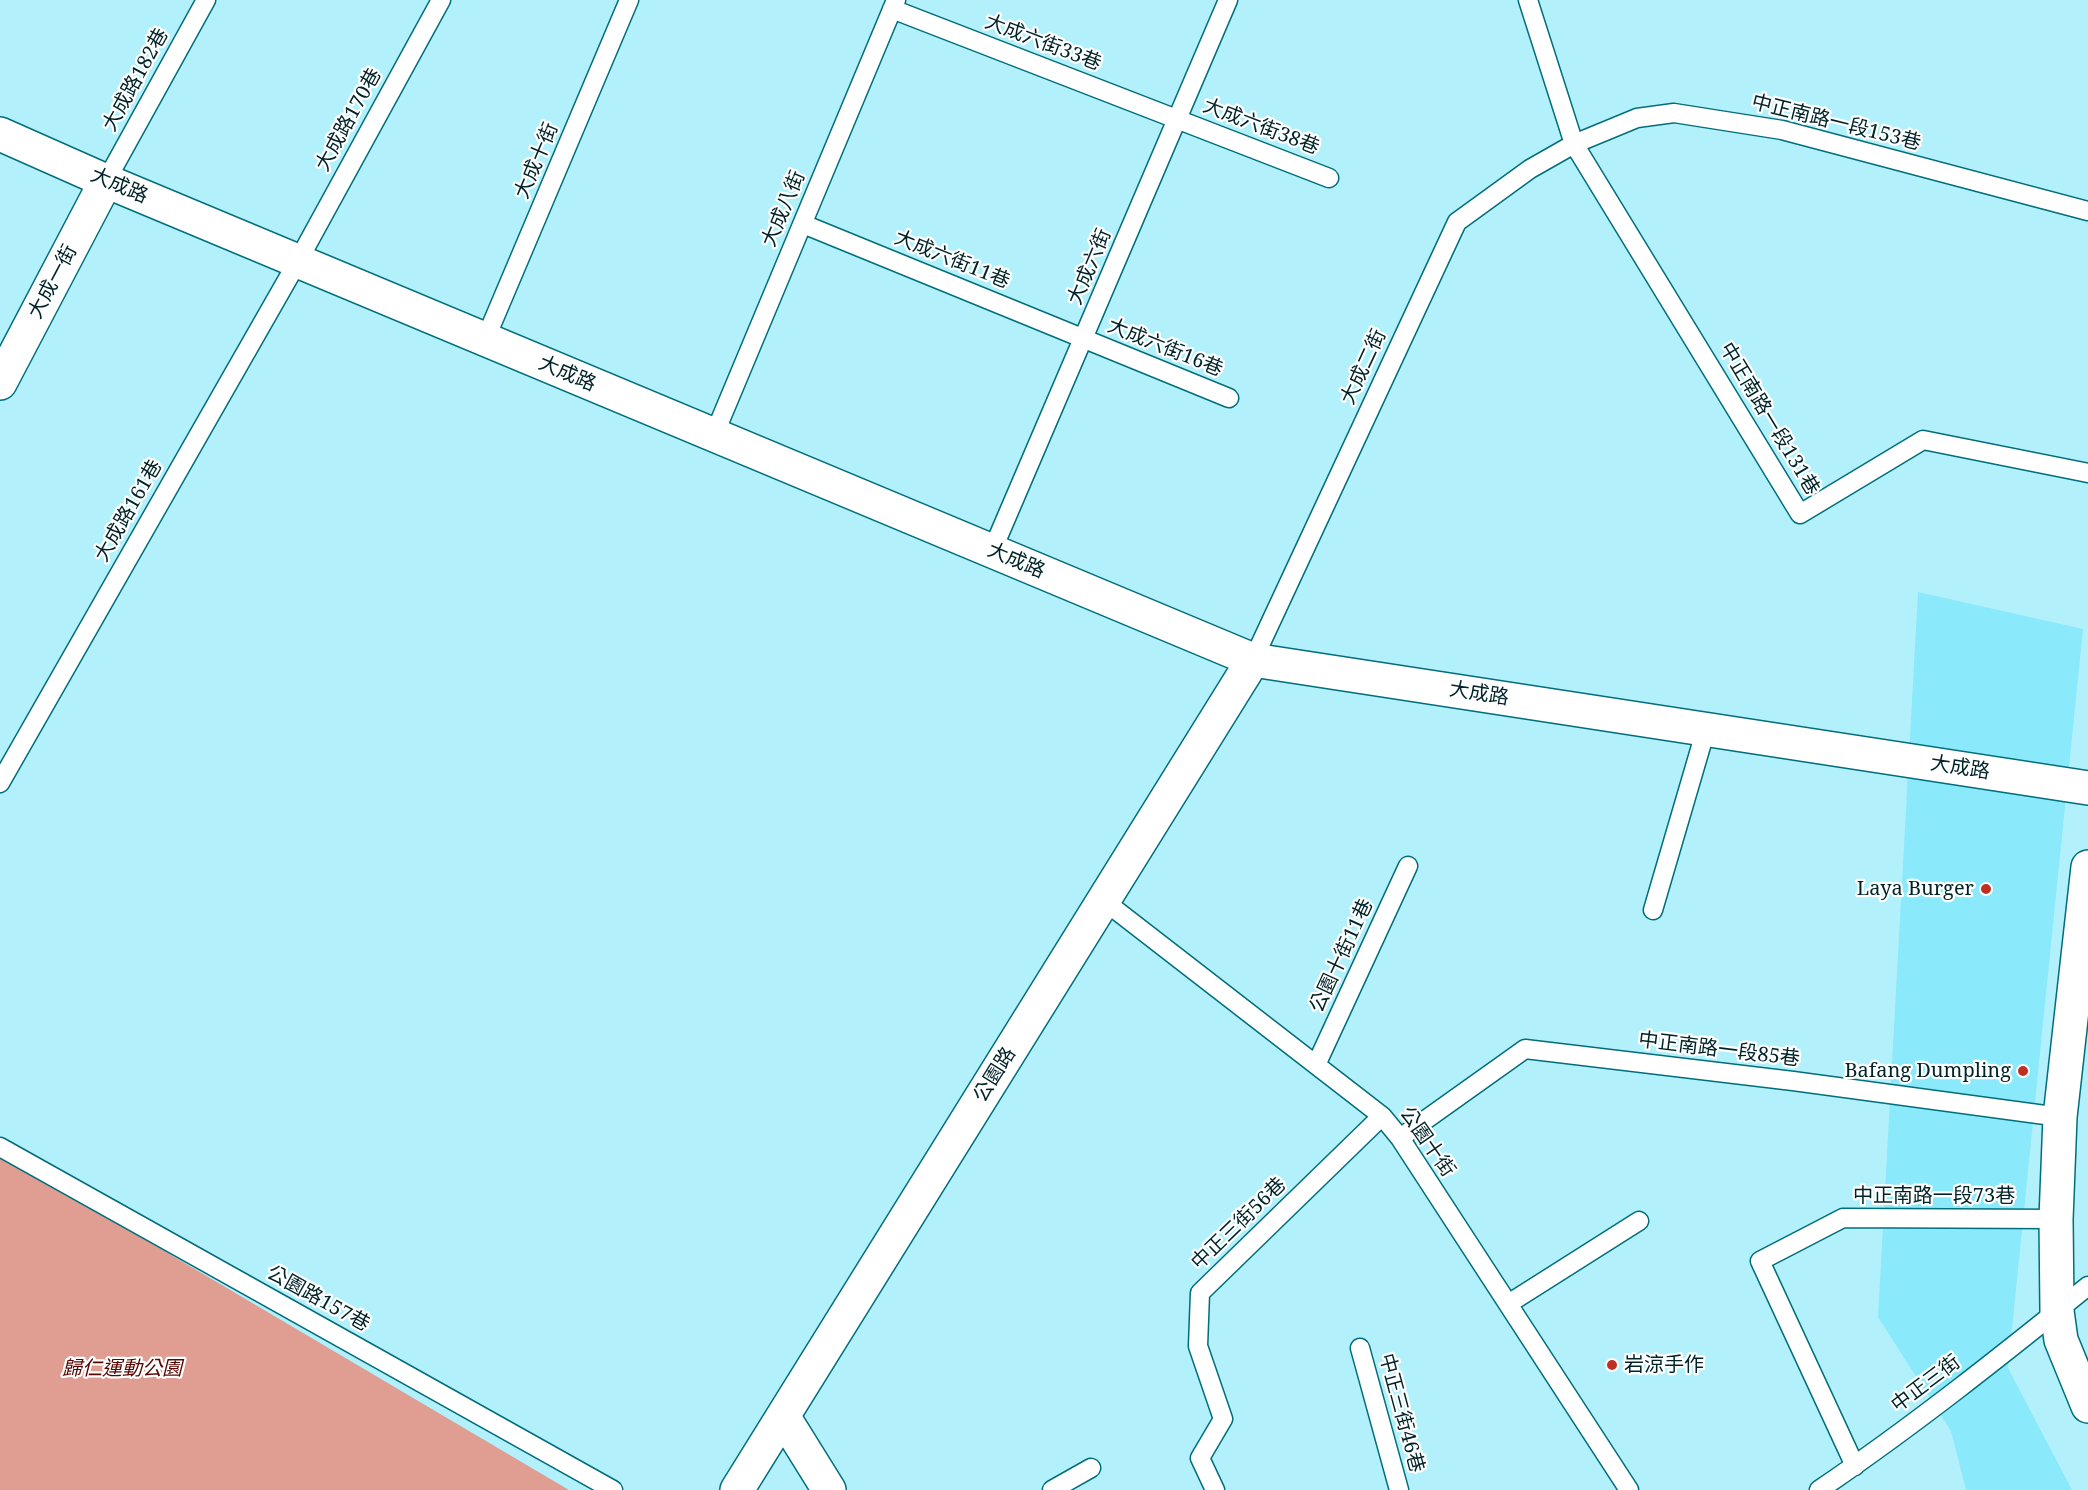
<!DOCTYPE html>
<html>
<head>
<meta charset="utf-8">
<style>
  body { margin:0 }
  canvas { display:block; background:#b2f0fb }
</style>
</head>
<body>
<canvas width="2088" height="1490"></canvas>
<script>
const g = document.querySelector('canvas').getContext('2d');
g.lineJoin = 'round';
function fill(path, color) { g.fillStyle = color; g.fill(path, 'evenodd'); }
function trace(path, color, width, dash) { g.strokeStyle = color; g.lineWidth = width; g.lineCap = dash ? 'butt' : 'round'; g.setLineDash(dash || []); g.stroke(path); }
function label(font, color, halo, rows, align = 'center') {
  g.font = font + ' "Noto Serif","Noto Sans TC",serif'; g.lineWidth = 4.5; g.setLineDash([]); g.textBaseline = 'middle'; g.strokeStyle = halo; g.fillStyle = color; for (const [text, x, y, turn = 0] of rows) {
    g.save(); g.translate(x, y); g.rotate((+turn || 0) * Math.PI / 180); g.textAlign = isNaN(turn) ? turn : align; if (halo) g.strokeText(text, 0, 0); g.fillText(text, 0, 0); g.restore();
  }
}
fill(new Path2D(`
  M 1918,592 L 2083,629 L 2008,1368 L 2072,1490 L 1966,1490 L 1951,1431 L 1878,1317 Z`), '#8ae9fa');
fill(new Path2D(`
  M 0,1154 L 569,1490 L 0,1490 Z`), '#e09d92');
const lane = new Path2D(`
  M 1528,0 L 1574,144 L 1800,514 L 1923,440 L 2088,473
  M 892,9 L 1329,178
  M 106,181 L 206,0
  M 803,224 L 1229,398
  M 485,340 L 629,0
  M 714,435 L 896,0
  M 992,551 L 1228,0
  M 1253,660 L 1457,222 L 1530,169 L 1574,144 L 1637,118 L 1674,113 L 1782,130 L 2088,211
  M 0,783 L 298,261 L 441,0
  M 1103,900 L 1382,1116 L 1400,1138 L 1629,1490
  M 1653,910 L 1706,729
  M 1316,1065 L 1408,866
  M 1400,1138 L 1525,1049 L 1793,1081 L 2060,1117
  M 0,1147 L 613,1490
  M 1508,1304 L 1639,1221
  M 1360,1348 L 1399,1490
  M 1855,1466 L 1760,1261 L 1843,1218 L 2056,1219
  M 1052,1490 L 1091,1468
  M 1215,1490 L 1200,1458 L 1223,1419 L 1198,1346 L 1200,1293 L 1382,1116
  M 1819,1490 C 1912,1427 2000,1357 2088,1286`);
const street = new Path2D(`
  M 0,134 L 106,181 L 1253,660 L 2088,788
  M 0,383 L 106,181
  M 783,1416 L 829,1490
  M 737,1490 L 1253,660`);
const secondary = new Path2D(`
  M 2088,867 L 2060,1117 L 2056,1219 L 2057,1311 L 2061,1340 L 2088,1406`);
trace(lane, '#016e7c', 21);
trace(street, '#016e7c', 36);
trace(secondary, '#016e7c', 36);
trace(lane, '#fff', 18);
trace(street, '#fff', 33);
trace(secondary, '#fff', 33);
for (const [x, y, r, color] of [
  [1986,889,6,"#bd3022"],
  [2023,1071,6,"#bd3022"],
  [1612,1365,6,"#bd3022"]
]) { const dot = new Path2D(); dot.arc(x, y, r, 0, 2 * Math.PI); g.fillStyle = color; g.fill(dot); trace(dot, '#fff', 2); }
label('20px', '#002329', '#fff', [
  ["大成六街33巷",1043,43,21],
  ["大成路182巷",136,80,-61],
  ["大成路170巷",349,120,-61],
  ["中正南路一段153巷",1836,123,14],
  ["大成六街38巷",1261,127,21],
  ["大成十街",537,161,-67],
  ["大成路",119,186,23],
  ["大成八街",784,209,-67],
  ["大成六街11巷",952,260,22],
  ["大成六街",1090,267,-67],
  ["大成一街",53,282,-62],
  ["大成六街16巷",1165,348,22],
  ["大成二街",1364,367,-65],
  ["大成路",567,374,23],
  ["中正南路一段131巷",1769,419,59],
  ["大成路161巷",129,511,-60],
  ["大成路",1016,561,23],
  ["大成路",1479,694,9],
  ["大成路",1960,768,9],
  ["公園十街11巷",1342,956,-65],
  ["中正南路一段85巷",1719,1050,7],
  ["公園路",995,1075,-58],
  ["公園十街",1427,1142,55],
  ["中正南路一段73巷",1934,1196],
  ["中正三街56巷",1239,1224,-44],
  ["公園路157巷",318,1299,29],
  ["中正三街",1926,1384,-37],
  ["中正三街46巷",1401,1413,75]
]);
label('20px', '#002329', '#fff', [
  ["Laya Burger",1974,889],
  ["Bafang Dumpling",2011,1071],
  ["岩涼手作",1624,1365,"left"]
], 'right');
label('italic 20px', '#570602', '#fff', [
  ["歸仁運動公園",122,1369]
]);
</script>
</body>
</html>
